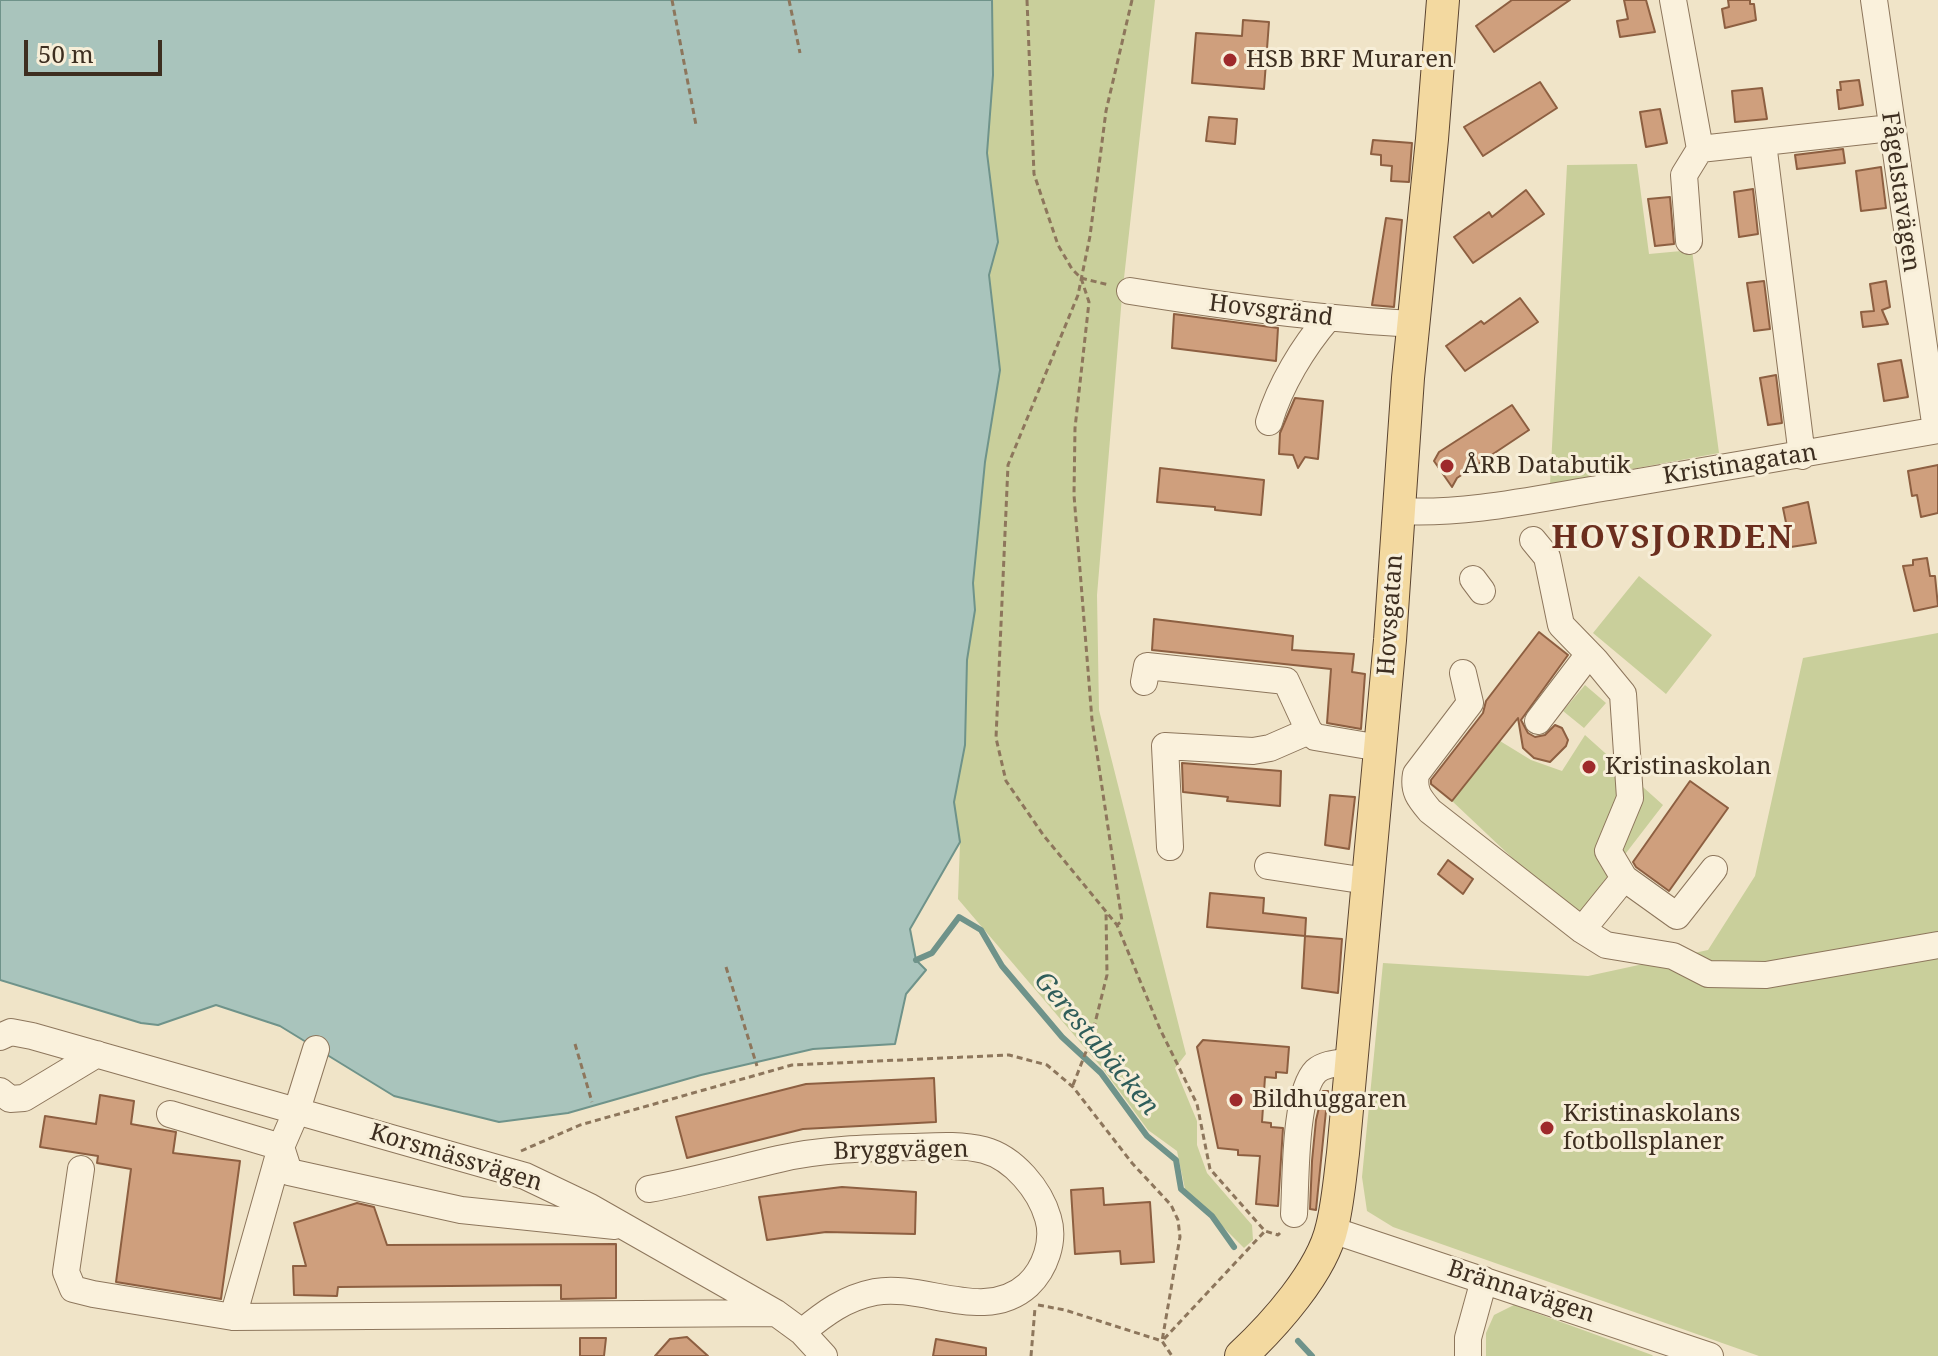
<!DOCTYPE html>
<html>
<head>
<meta charset="utf-8">
<style>
  body { margin:0 }
  #map { position:relative; width:1938px; height:1356px; overflow:hidden; background:#f0e4c8; font-family:"Noto Serif",serif }
  canvas { display:block }
  .scale { position:absolute; left:24px; top:40px; width:138px; height:36px; box-sizing:border-box; border:4px solid #3d2e20; border-top:0; padding-left:10px; font-size:24px; line-height:28px; white-space:nowrap; color:#3d2e20; -webkit-text-stroke:6px #f7eed8; paint-order:stroke }
</style>
</head>
<body>
<div id="map">
<canvas width="1938" height="1356"></canvas>
<div class="scale">50 m</div>
</div>
<script>
const g = document.querySelector('canvas').getContext('2d');
g.lineJoin = 'round';
function fill(path, color) { g.fillStyle = color; g.fill(path, 'evenodd'); }
function trace(path, color, width, dash) { g.strokeStyle = color; g.lineWidth = width; g.lineCap = dash ? 'butt' : 'round'; g.setLineDash(dash || []); g.stroke(path); }
function label(font, color, halo, rows, align = 'center') {
  g.font = font + ' "Noto Serif",serif'; g.lineWidth = 6; g.setLineDash([]); g.textBaseline = 'middle'; g.strokeStyle = halo; g.fillStyle = color; for (const [text, x, y, turn = 0] of rows) {
    g.save(); g.translate(x, y); g.rotate((+turn || 0) * Math.PI / 180); g.textAlign = isNaN(turn) ? turn : align; if (halo) g.strokeText(text, 0, 0); g.fillText(text, 0, 0); g.restore();
  }
}
fill(new Path2D(`
  M 992,0 L 1155,0 L 1122,296 L 1097,595 L 1099,710 L 1186,1054 L 1175,1068 L 1197,1121 L 1197,1145 L 1207,1173 L 1252,1225 L 1253,1240 L 1244,1248 L 1185,1189 L 1177,1151 L 1148,1130 L 1103,1069 L 958,899 L 960,842 L 954,802 L 965,745 L 967,660 L 975,610 L 973,583 L 985,462 L 1000,370 L 989,275 L 998,242 L 987,153 L 993,75 Z
  M 1637,164 L 1649,254 L 1692,250 L 1719,453 L 1550,484 L 1567,165 Z
  M 1639,576 L 1712,635 L 1666,694 L 1593,633 Z
  M 1938,633 L 1938,1356 L 1759,1356 L 1393,1227 L 1367,1211 L 1362,1177 L 1383,963 L 1588,976 L 1708,950 L 1755,876 L 1803,658 Z
  M 1585,685 L 1606,703 L 1584,728 L 1563,711 Z
  M 1585,735 L 1663,805 L 1576,918 L 1452,801 L 1500,741 L 1531,760 L 1562,771 Z
  M 1514,1305 L 1652,1355 L 1653,1356 L 1486,1356 L 1486,1333 L 1494,1315 Z`), '#c9cf9b');
const water = new Path2D(`
  M 0,0 L 992,0 L 993,75 L 987,153 L 998,242 L 989,275 L 1000,370 L 985,462 L 973,583 L 975,610 L 967,660 L 965,745 L 954,802 L 960,842 L 910,929 L 916,960 L 926,970 L 906,994 L 895,1044 L 813,1049 L 701,1075 L 568,1113 L 499,1122 L 394,1096 L 280,1026 L 216,1005 L 158,1025 L 141,1023 L 0,980 Z`);
fill(water, '#a9c4bc');
trace(water, '#6f938a', 2);
trace(new Path2D(`
  M 916,960 L 932,953 L 959,917 L 981,930 L 1002,966 L 1062,1037 L 1101,1073 L 1147,1136 L 1176,1160 L 1181,1189 L 1212,1216 L 1234,1247
  M 1298,1341 L 1312,1356`), '#6f938a', 6);
const building = new Path2D(`
  M 1512,0 L 1570,0 L 1494,52 L 1476,26 Z
  M 1624,0 L 1646,0 L 1655,32 L 1620,37 L 1617,21 L 1628,19 Z
  M 1728,0 L 1750,0 L 1750,4 L 1754,4 L 1756,20 L 1725,28 L 1722,9 L 1729,7 Z
  M 1243,20 L 1269,22 L 1264,89 L 1192,83 L 1196,33 L 1242,36 Z
  M 1859,80 L 1863,105 L 1839,109 L 1837,90 L 1841,90 L 1840,82 Z
  M 1540,82 L 1557,108 L 1483,156 L 1464,127 Z
  M 1762,88 L 1767,119 L 1735,122 L 1732,91 Z
  M 1660,109 L 1667,143 L 1646,147 L 1640,112 Z
  M 1209,117 L 1237,119 L 1235,144 L 1206,141 Z
  M 1373,140 L 1412,143 L 1409,182 L 1391,181 L 1392,166 L 1381,165 L 1381,155 L 1371,154 Z
  M 1843,149 L 1845,163 L 1797,169 L 1795,155 Z
  M 1881,167 L 1886,208 L 1861,211 L 1856,171 Z
  M 1753,189 L 1758,234 L 1739,237 L 1734,192 Z
  M 1526,190 L 1544,214 L 1473,263 L 1454,237 L 1489,212 L 1492,217 Z
  M 1670,197 L 1674,244 L 1655,246 L 1648,199 Z
  M 1386,218 L 1402,220 L 1394,307 L 1372,305 Z
  M 1764,281 L 1770,329 L 1754,331 L 1747,283 Z
  M 1886,281 L 1890,307 L 1882,310 L 1888,324 L 1863,327 L 1861,312 L 1874,311 L 1870,284 Z
  M 1520,298 L 1538,322 L 1465,371 L 1446,346 L 1481,321 L 1484,324 Z
  M 1174,314 L 1278,328 L 1276,361 L 1172,348 Z
  M 1901,360 L 1908,397 L 1884,401 L 1878,364 Z
  M 1776,375 L 1782,423 L 1768,425 L 1760,378 Z
  M 1295,398 L 1323,401 L 1318,459 L 1305,457 L 1298,468 L 1293,455 L 1279,454 L 1280,433 Z
  M 1512,405 L 1529,430 L 1457,478 L 1452,487 L 1434,461 L 1439,452 Z
  M 1938,465 L 1938,513 L 1921,517 L 1917,495 L 1912,496 L 1908,471 Z
  M 1160,468 L 1264,480 L 1261,515 L 1215,510 L 1215,507 L 1157,502 Z
  M 1808,502 L 1816,543 L 1791,547 L 1783,508 Z
  M 1927,558 L 1930,576 L 1935,576 L 1938,606 L 1914,611 L 1903,566 L 1913,565 L 1913,560 Z
  M 1154,619 L 1293,636 L 1292,650 L 1354,654 L 1352,672 L 1365,674 L 1361,729 L 1327,723 L 1331,669 L 1152,650 Z
  M 1539,632 L 1568,655 L 1521,720 L 1528,733 L 1535,737 L 1545,735 L 1555,725 L 1562,728 L 1568,740 L 1566,746 L 1550,762 L 1534,758 L 1523,748 L 1518,718 L 1452,801 L 1431,784 L 1431,780 L 1483,713 L 1486,701 Z
  M 1182,763 L 1281,771 L 1280,806 L 1227,801 L 1228,797 L 1183,792 Z
  M 1690,781 L 1728,808 L 1669,891 L 1636,867 L 1633,862 Z
  M 1330,795 L 1355,797 L 1349,849 L 1325,845 Z
  M 1448,860 L 1473,879 L 1463,894 L 1438,874 Z
  M 1210,893 L 1264,898 L 1263,913 L 1306,918 L 1305,936 L 1207,927 Z
  M 1305,936 L 1342,939 L 1338,993 L 1302,988 Z
  M 1203,1040 L 1289,1047 L 1287,1073 L 1276,1072 L 1276,1078 L 1265,1077 L 1262,1122 L 1271,1123 L 1271,1127 L 1283,1128 L 1278,1206 L 1256,1204 L 1260,1156 L 1238,1155 L 1238,1150 L 1218,1148 L 1197,1047 Z
  M 934,1078 L 936,1122 L 803,1129 L 687,1158 L 676,1117 L 806,1084 Z
  M 1323,1091 L 1328,1091 L 1316,1210 L 1310,1209 L 1312,1161 L 1316,1120 Z
  M 100,1095 L 134,1101 L 131,1124 L 176,1132 L 173,1153 L 240,1161 L 221,1299 L 116,1282 L 131,1169 L 97,1163 L 98,1156 L 40,1147 L 45,1116 L 96,1124 Z
  M 842,1187 L 916,1192 L 915,1234 L 826,1232 L 767,1240 L 759,1197 Z
  M 1103,1188 L 1104,1205 L 1150,1202 L 1154,1262 L 1121,1264 L 1120,1251 L 1075,1254 L 1071,1190 Z
  M 357,1203 L 374,1207 L 387,1245 L 616,1244 L 616,1298 L 561,1299 L 561,1285 L 338,1287 L 337,1296 L 294,1295 L 293,1266 L 306,1266 L 294,1223 Z
  M 687,1337 L 708,1356 L 655,1356 L 670,1339 Z
  M 580,1338 L 606,1338 L 604,1356 L 580,1356 Z
  M 936,1339 L 986,1348 L 986,1356 L 933,1356 Z`);
fill(building, '#cf9f7d');
trace(building, '#8d5f41', 2);
const minor = new Path2D(`
  M 1673,0 L 1700,149 L 1891,128
  M 1874,0 L 1936,430
  M 1763,143 L 1802,456
  M 1689,241 L 1684,175 L 1700,149
  M 1130,291 C 1224,306 1318,319 1414,324
  M 1269,422 C 1280,385 1303,347 1328,318
  M 1398,511 C 1468,515 1540,498 1609,487 C 1719,468 1828,450 1938,430
  M 1533,540 L 1547,557 L 1561,625 L 1595,660 L 1623,694 L 1630,798 L 1608,851 L 1624,878 L 1582,930
  M 1473,579 L 1482,591
  M 1463,673 L 1470,703 L 1416,774 C 1413,791 1419,798 1430,811 L 1582,930 L 1606,945 L 1673,956 L 1708,974 L 1766,975 L 1938,945
  M 1144,682 L 1147,666 L 1286,681 L 1309,731 L 1315,737 L 1380,748
  M 1538,721 L 1589,654
  M 1170,847 L 1165,746 L 1253,751 L 1270,748 L 1309,731
  M 1268,866 L 1367,881
  M 1624,878 L 1677,916 L 1714,869
  M 0,1037 L 11,1032 L 32,1036 L 525,1176 L 590,1207 L 776,1313 L 802,1332 L 824,1356
  M 0,1091 L 10,1099 L 24,1098 L 97,1054
  M 170,1114 L 281,1147 L 289,1172 L 461,1210 L 615,1226
  M 81,1169 L 66,1272 L 73,1289 L 93,1294 L 233,1317 L 776,1313
  M 649,1189 C 693,1181 736,1169 779,1159 C 822,1149 868,1148 912,1147 C 936,1146 961,1144 984,1150 C 1014,1158 1040,1190 1048,1218 C 1055,1241 1045,1269 1028,1285 C 985,1324 924,1283 875,1292 C 845,1298 825,1313 802,1332
  M 1294,1214 C 1296,1182 1294,1093 1316,1071 C 1325,1063 1340,1063 1352,1061
  M 1332,1230 L 1710,1356
  M 233,1317 L 281,1147 L 297,1110 L 316,1049
  M 1468,1356 L 1468,1338 L 1484,1280`);
const major = new Path2D(`
  M 1241,1356 C 1274,1325 1322,1272 1332,1227 C 1338,1203 1340,1177 1343,1153 L 1390,640 L 1408,378 L 1432,139 L 1443,0`);
trace(minor, '#8d765c', 28);
trace(major, '#5b4430', 34);
trace(new Path2D(`
  M 672,0 L 696,125
  M 789,0 L 800,53
  M 1027,0 L 1034,174 L 1058,245 L 1072,269 L 1081,278 L 1089,302 L 1075,428 L 1074,495 L 1092,720 L 1122,921 L 1117,925
  M 1132,0 L 1106,111 L 1090,236 L 1078,295 L 1008,465 L 996,738 L 1006,781 L 1044,836 L 1117,925 L 1160,1029 L 1197,1104 L 1210,1169 L 1265,1231 L 1278,1235 L 1280,1233
  M 1081,278 L 1109,285
  M 726,967 L 757,1066
  M 575,1044 L 592,1102
  M 1073,1085 L 1091,1039 L 1107,975 L 1106,911
  M 521,1151 L 580,1125 L 792,1065 L 1009,1055 L 1047,1065 L 1073,1087 L 1132,1163 L 1171,1205 L 1178,1220 L 1180,1237 L 1162,1341
  M 1038,1305 L 1065,1310 L 1162,1341 L 1172,1356
  M 1164,1339 L 1265,1231
  M 1031,1356 L 1035,1308`), '#8d765c', 3, [6, 4]);
trace(minor, '#faf1dc', 26);
trace(major, '#f3d9a0', 32);
for (const [x, y, r, color] of [
  [1230,60,8,"#9e2a2b"],
  [1447,466,8,"#9e2a2b"],
  [1589,767,8,"#9e2a2b"],
  [1236,1100,8,"#9e2a2b"],
  [1547,1128,8,"#9e2a2b"]
]) { const dot = new Path2D(); dot.arc(x, y, r, 0, 2 * Math.PI); g.fillStyle = color; g.fill(dot); trace(dot, '#f7eed8', 3); }
label('24px', '#3d2e20', '#f7eed8', [
  ["HSB BRF Muraren",1246,60],
  ["ÅRB Databutik",1463,466],
  ["Kristinaskolan",1605,767],
  ["Bildhuggaren",1252,1100],
  ["Kristinaskolans",1563,1114],
  ["fotbollsplaner",1563,1142]
], 'left');
label('24px', '#3d2e20', '#f7eed8', [
  ["Fågelstavägen",1900,192,82],
  ["Hovsgränd",1271,311,7],
  ["Kristinagatan",1740,465,-9],
  ["Hovsgatan",1391,615,-86],
  ["Bryggvägen",901,1151,-1],
  ["Korsmässvägen",456,1158,17],
  ["Brännavägen",1521,1292,18]
]);
label('italic 26px', '#2f5d5a', '#f7eed8', [
  ["Gerestabäcken",1096,1044,50]
]);
g.letterSpacing = '2px';
label('bold 32px', '#6b2e1e', '#f7eed8', [
  ["HOVSJORDEN",1673,539]
]);
g.letterSpacing = '0px';
</script>
</body>
</html>
